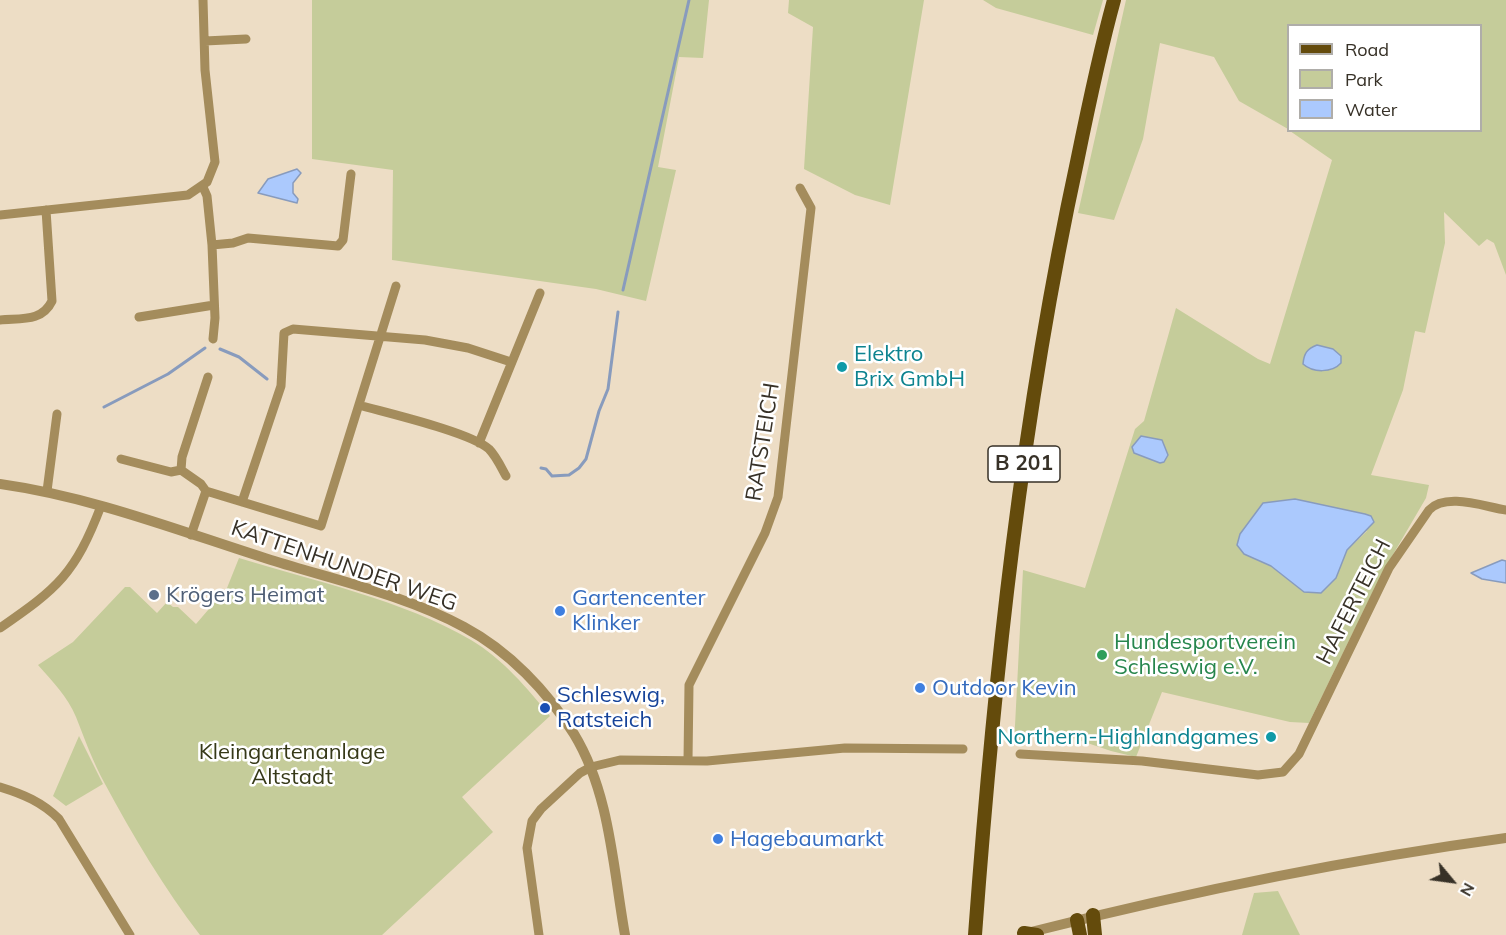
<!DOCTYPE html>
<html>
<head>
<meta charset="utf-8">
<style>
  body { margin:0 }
  #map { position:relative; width:1506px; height:935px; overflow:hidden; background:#edddc5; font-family:Mulish,sans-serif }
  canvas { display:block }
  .legend { position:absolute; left:1287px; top:24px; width:195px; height:108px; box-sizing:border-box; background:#fff; border:2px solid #afada9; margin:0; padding:8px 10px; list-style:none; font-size:18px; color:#373127 }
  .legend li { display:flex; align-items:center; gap:12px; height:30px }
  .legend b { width:30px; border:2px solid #afada9 }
  .north { position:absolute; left:1422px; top:851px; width:60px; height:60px; -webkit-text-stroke:4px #fff; paint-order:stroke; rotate:119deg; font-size:16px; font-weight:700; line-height:24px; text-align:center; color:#373127 }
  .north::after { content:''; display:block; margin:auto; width:21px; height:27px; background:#373127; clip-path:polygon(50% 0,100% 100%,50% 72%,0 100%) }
</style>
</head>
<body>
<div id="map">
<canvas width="1506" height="935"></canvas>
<ul class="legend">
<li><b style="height:8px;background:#644b0c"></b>Road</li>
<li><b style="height:16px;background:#c5cc9a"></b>Park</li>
<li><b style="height:16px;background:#abc9fd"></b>Water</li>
</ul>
<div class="north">N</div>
</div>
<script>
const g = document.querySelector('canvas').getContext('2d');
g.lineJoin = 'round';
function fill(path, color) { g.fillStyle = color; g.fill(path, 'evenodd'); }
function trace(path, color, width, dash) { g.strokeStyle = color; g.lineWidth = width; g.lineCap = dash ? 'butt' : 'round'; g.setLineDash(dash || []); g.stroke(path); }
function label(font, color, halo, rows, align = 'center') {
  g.font = font + ' Mulish,sans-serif'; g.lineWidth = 5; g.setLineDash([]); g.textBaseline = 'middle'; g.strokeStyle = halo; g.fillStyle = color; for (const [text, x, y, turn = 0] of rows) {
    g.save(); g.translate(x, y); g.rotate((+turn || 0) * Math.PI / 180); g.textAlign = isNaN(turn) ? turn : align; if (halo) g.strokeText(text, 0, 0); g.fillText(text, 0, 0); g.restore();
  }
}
fill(new Path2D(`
  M 312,0 L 709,0 L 703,58 L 679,57 L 658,167 L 676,170 L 646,301 L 596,289 L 392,260 L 393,170 L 312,159 Z
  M 789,0 L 924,0 L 890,205 L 855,195 L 804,169 L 813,27 L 788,13 Z
  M 983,0 L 1103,0 L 1093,35 L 996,8 Z
  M 1126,0 L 1506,0 L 1506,275 L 1494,243 L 1487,239 L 1479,246 L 1444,212 L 1445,243 L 1425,333 L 1415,331 L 1403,390 L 1371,475 L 1429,485 L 1426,498 L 1381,575 L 1309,723 L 1290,722 L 1162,692 L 1136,757 L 1111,751 L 1043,728 L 1033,731 L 1019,745 L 1014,745 L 1023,570 L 1085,588 L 1135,429 L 1144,421 L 1176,308 L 1258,359 L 1270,364 L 1332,160 L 1290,131 L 1480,130 L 1480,26 L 1288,26 L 1288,129 L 1239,101 L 1214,57 L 1160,43 L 1143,139 L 1114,220 L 1078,213 ZM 1367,531 L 1347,550 L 1336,577 L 1304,592 L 1271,566 Z
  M 239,558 C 314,581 403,600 471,640 C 503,659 527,688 550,716 L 462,797 L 493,832 L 382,935 L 200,935 C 164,888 133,836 105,784 C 93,762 85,740 76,717 C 68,697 52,681 38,665 L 73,642 L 125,587 L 130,587 L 157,613 L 167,602 L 173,607 L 178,607 L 196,624 L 227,588 Z
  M 79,736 L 103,784 L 66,806 L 53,796 Z
  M 1278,891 L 1300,935 L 1242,935 L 1254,893 Z`), '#c5cc9a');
const water = new Path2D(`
  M 297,169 L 301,173 L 293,183 L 293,193 L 298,199 L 297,203 L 258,193 L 268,179 Z
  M 1317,345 L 1333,349 L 1341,356 L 1341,363 C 1332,373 1313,373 1303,364 C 1304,353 1307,349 1317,345 Z
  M 1141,436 L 1162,440 L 1168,455 L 1164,462 L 1160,463 L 1134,453 L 1132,447 Z
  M 1295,499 L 1365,514 L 1371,516 L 1374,522 L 1347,550 L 1336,578 L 1321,593 L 1304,592 L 1271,566 L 1244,554 L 1237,545 L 1240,534 L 1263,503 Z
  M 1502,560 L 1506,561 L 1506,583 L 1482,579 L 1471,573 Z`);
fill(water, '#abc9fd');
trace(water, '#889bbd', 1.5);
trace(new Path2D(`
  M 623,290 L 689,0
  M 220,349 L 239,357 L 267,379
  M 104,407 L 168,374 L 205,348
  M 541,468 L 546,469 L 552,476 L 569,475 L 579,468 L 586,459 L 599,411 L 608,389 L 618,312`), '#889bbd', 3);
trace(new Path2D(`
  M 205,41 L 246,39
  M 203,187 L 207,196 L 212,245 L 233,243 L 248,238 L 338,246 L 343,240 L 351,174
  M 0,215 L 188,195 L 207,182 L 215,162 L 205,70 L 203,0
  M 212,245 L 215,318 L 213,339
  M 139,317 L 214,305
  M 0,320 C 21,318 42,322 52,301 L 46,210
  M 359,405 C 387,413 470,432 489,449 C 496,456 501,467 506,476
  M 479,443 L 540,293
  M 121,459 L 171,472 L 181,470
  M 47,491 L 57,414
  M 206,491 L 321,526 L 396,286
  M 242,502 L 281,386 L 284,333 L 293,329 L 425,340 L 468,348 L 511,362
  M 191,535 L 206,491 L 201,484 L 181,470 L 182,457 L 208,377
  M 0,628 C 58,588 75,574 101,506
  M 1020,754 L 1142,761 L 1258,775 L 1283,772 L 1299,754 L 1389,568 L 1429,510 C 1446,492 1485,507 1506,510
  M 688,760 L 689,685 L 765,533 L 778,497 L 811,208 L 800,188
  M 0,787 C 23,794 42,802 59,819 L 130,935
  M 539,935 L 527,848 L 532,821 L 541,809 L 580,773 L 591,767 L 620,760 L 707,761 L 845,748 L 963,749`), '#a48c5c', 9);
trace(new Path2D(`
  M 0,484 C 93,497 182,532 271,560 C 335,580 405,595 464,627 C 509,651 547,691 574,734 C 610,793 613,868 625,935
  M 1027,933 C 1185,893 1344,860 1506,838`), '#a48c5c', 10);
trace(new Path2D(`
  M 1093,915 L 1095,935
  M 1077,920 L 1080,935
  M 1024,933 L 1037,935
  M 975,935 C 994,676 1022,416 1077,162 C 1088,108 1099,54 1114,0`), '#644b0c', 14);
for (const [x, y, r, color] of [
  [842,367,6,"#0f9aa8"],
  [154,595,6,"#5c6f8a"],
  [560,611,6,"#3f7fe0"],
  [1102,655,6,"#2e9e5b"],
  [920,688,6,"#3f7fe0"],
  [545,708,6,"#1a4fb4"],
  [1271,737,6,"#0f9aa8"],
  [718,839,6,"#3f7fe0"]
]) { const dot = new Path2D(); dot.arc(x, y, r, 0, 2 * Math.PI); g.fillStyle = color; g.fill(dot); trace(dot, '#fff', 2); }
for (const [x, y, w] of [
  [1024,464,72]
]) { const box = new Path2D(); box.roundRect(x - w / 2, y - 18, w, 36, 4.5); g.fillStyle = '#fff'; g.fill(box); trace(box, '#373127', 1.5); }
label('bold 21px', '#373127', null, [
  ["B 201",1024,464]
]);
label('22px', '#0d838f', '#fff', [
  ["Elektro",854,354],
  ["Brix GmbH",854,379],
  ["Northern-Highlandgames",1259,737,"right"]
], 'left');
label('22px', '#373127', '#fff', [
  ["RATSTEICH",763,442,-81],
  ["KATTENHUNDER WEG",344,566,19],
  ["HAFERTEICH",1354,602,-63]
]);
label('22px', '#4e5e75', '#fff', [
  ["Krögers Heimat",166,595]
], 'left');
label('22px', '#366cbe', '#fff', [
  ["Gartencenter",572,598],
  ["Klinker",572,623],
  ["Outdoor Kevin",932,688],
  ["Hagebaumarkt",730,839]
], 'left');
label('22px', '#27864d', '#fff', [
  ["Hundesportverein",1114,642],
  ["Schleswig e.V.",1114,667]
], 'left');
label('22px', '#164399', '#fff', [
  ["Schleswig,",557,695],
  ["Ratsteich",557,720]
], 'left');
label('22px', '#363918', '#fff', [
  ["Kleingartenanlage",292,752],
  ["Altstadt",292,777]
]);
</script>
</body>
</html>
